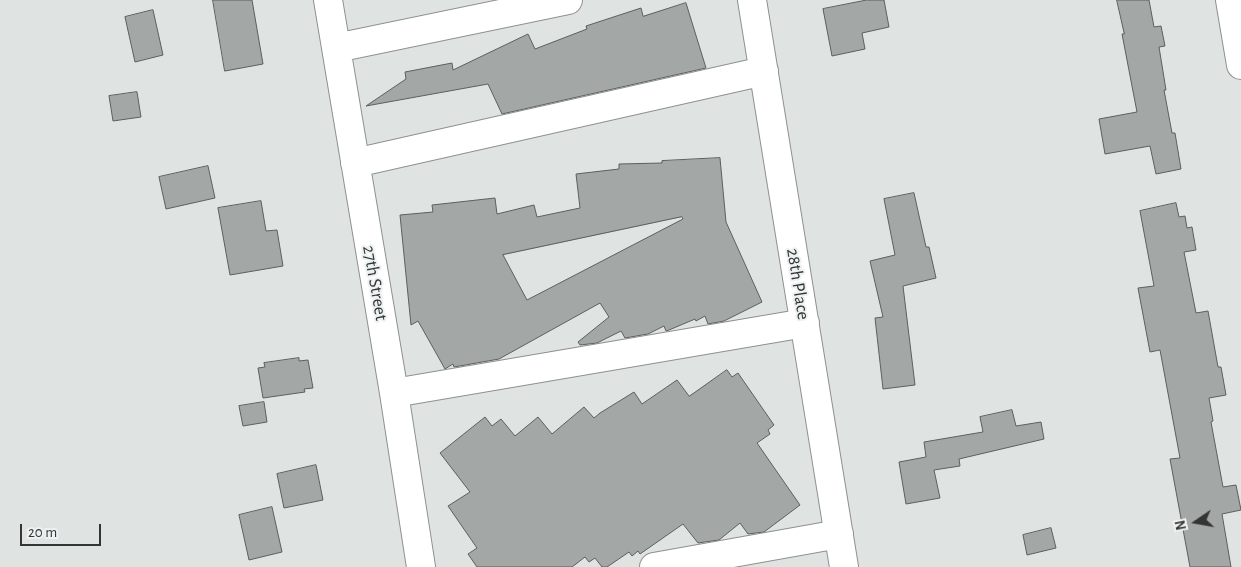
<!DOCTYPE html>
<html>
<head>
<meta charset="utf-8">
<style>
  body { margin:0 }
  #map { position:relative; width:1241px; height:567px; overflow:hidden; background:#dfe4e3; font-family:"Alegreya Sans",sans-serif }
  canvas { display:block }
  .north { position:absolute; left:1171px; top:497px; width:50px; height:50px; -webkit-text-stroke:4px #edf1f1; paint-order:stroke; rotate:258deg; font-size:14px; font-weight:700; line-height:20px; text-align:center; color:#333534 }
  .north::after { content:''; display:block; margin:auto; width:18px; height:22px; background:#333534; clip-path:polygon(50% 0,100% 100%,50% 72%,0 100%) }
  .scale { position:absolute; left:20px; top:524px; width:81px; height:22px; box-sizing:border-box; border:2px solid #333534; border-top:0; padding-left:6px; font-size:15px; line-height:18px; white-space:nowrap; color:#333534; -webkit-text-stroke:4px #edf1f1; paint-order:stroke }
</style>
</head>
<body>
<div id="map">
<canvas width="1241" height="567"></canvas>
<div class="north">N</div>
<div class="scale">20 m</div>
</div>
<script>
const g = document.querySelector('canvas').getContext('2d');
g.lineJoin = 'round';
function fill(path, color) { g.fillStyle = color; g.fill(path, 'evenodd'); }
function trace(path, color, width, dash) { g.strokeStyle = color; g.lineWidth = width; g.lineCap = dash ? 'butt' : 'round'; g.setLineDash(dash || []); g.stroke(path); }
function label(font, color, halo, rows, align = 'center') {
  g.font = font + ' "Alegreya Sans",sans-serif'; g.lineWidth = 4; g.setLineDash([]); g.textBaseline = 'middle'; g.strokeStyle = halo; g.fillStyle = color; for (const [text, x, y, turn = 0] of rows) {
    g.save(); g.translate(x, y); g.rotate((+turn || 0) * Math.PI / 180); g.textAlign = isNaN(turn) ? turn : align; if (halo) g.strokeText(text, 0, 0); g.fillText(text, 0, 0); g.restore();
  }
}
const building = new Path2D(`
  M 213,0 L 252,0 L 263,64 L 225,71 Z
  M 867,0 L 884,0 L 889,27 L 862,33 L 865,49 L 832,56 L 823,9 Z
  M 1117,0 L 1149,0 L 1154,27 L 1161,26 L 1165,46 L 1159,47 L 1166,90 L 1164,90 L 1172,133 L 1175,133 L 1181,169 L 1156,174 L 1150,146 L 1105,154 L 1099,119 L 1137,112 L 1122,34 L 1124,34 Z
  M 686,3 L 706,68 L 502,114 L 488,84 L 366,106 L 406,79 L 405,72 L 452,63 L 453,70 L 528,34 L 535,49 L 587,29 L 586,26 L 641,8 L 643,16 Z
  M 153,10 L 163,55 L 135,62 L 125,17 Z
  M 137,92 L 141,117 L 113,121 L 109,96 Z
  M 720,158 L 726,222 L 762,302 L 724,321 L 708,324 L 705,316 L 696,321 L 695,319 L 669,330 L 666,331 L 664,326 L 648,334 L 625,338 L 621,331 L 597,343 L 580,345 L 578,342 L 609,317 L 600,303 L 499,359 L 454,367 L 453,364 L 445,369 L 418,321 L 411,325 L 400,215 L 433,212 L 432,205 L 495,198 L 497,214 L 534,205 L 537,217 L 580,208 L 576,174 L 619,169 L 619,164 L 662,163 L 662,161 ZM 682,217 L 683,219 L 527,300 L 503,255 Z
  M 208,166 L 215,198 L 166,209 L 159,177 Z
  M 914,193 L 926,247 L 929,247 L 936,278 L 903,286 L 915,385 L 883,389 L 875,318 L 883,317 L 870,261 L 895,255 L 884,199 Z
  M 261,201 L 266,231 L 277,230 L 283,266 L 230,275 L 218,208 Z
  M 1176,203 L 1179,217 L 1185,216 L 1187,228 L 1192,227 L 1196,250 L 1184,252 L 1196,313 L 1208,311 L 1218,367 L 1221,367 L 1226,395 L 1209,398 L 1213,421 L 1211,422 L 1223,487 L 1236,485 L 1241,510 L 1222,514 L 1231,567 L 1190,567 L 1170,459 L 1180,458 L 1160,350 L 1150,352 L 1138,288 L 1154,286 L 1140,211 Z
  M 299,358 L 299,361 L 308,360 L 313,388 L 304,389 L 305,392 L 263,398 L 258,368 L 265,367 L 264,363 Z
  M 727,370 L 732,377 L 738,373 L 774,425 L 768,430 L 770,434 L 757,443 L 800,505 L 764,532 L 748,534 L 740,523 L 719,540 L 698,543 L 683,524 L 640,554 L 638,551 L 632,556 L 629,552 L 607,567 L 602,567 L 595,558 L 589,562 L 585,557 L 572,567 L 477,567 L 468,554 L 477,548 L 448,506 L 470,492 L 440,453 L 485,417 L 492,426 L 501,419 L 515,436 L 538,417 L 552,434 L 584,407 L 594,418 L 600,413 L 634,392 L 642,404 L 677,380 L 689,396 Z
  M 264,402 L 267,422 L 243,426 L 239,406 Z
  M 1012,410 L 1016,426 L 1041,422 L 1044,439 L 959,459 L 960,466 L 934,470 L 940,498 L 906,504 L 899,462 L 926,457 L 924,442 L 983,432 L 980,417 Z
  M 316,465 L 323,500 L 284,508 L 277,474 Z
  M 272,507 L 282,552 L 249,560 L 239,515 Z
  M 1051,528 L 1056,548 L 1027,555 L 1023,535 Z`);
fill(building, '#a3a7a6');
trace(building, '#5b5f5f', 1);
const minor = new Path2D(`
  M 328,0 L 394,393 L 421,567
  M 752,0 L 844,567
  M 1230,0 L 1241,65
  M 336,48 L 568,0
  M 355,163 L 764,71
  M 394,393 L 805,323
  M 654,567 L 839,534`);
trace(minor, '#8d9190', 30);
trace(minor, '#fff', 28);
label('18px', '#333534', '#edf1f1', [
  ["27th Street",375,283,80],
  ["28th Place",798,284,81]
]);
</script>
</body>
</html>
